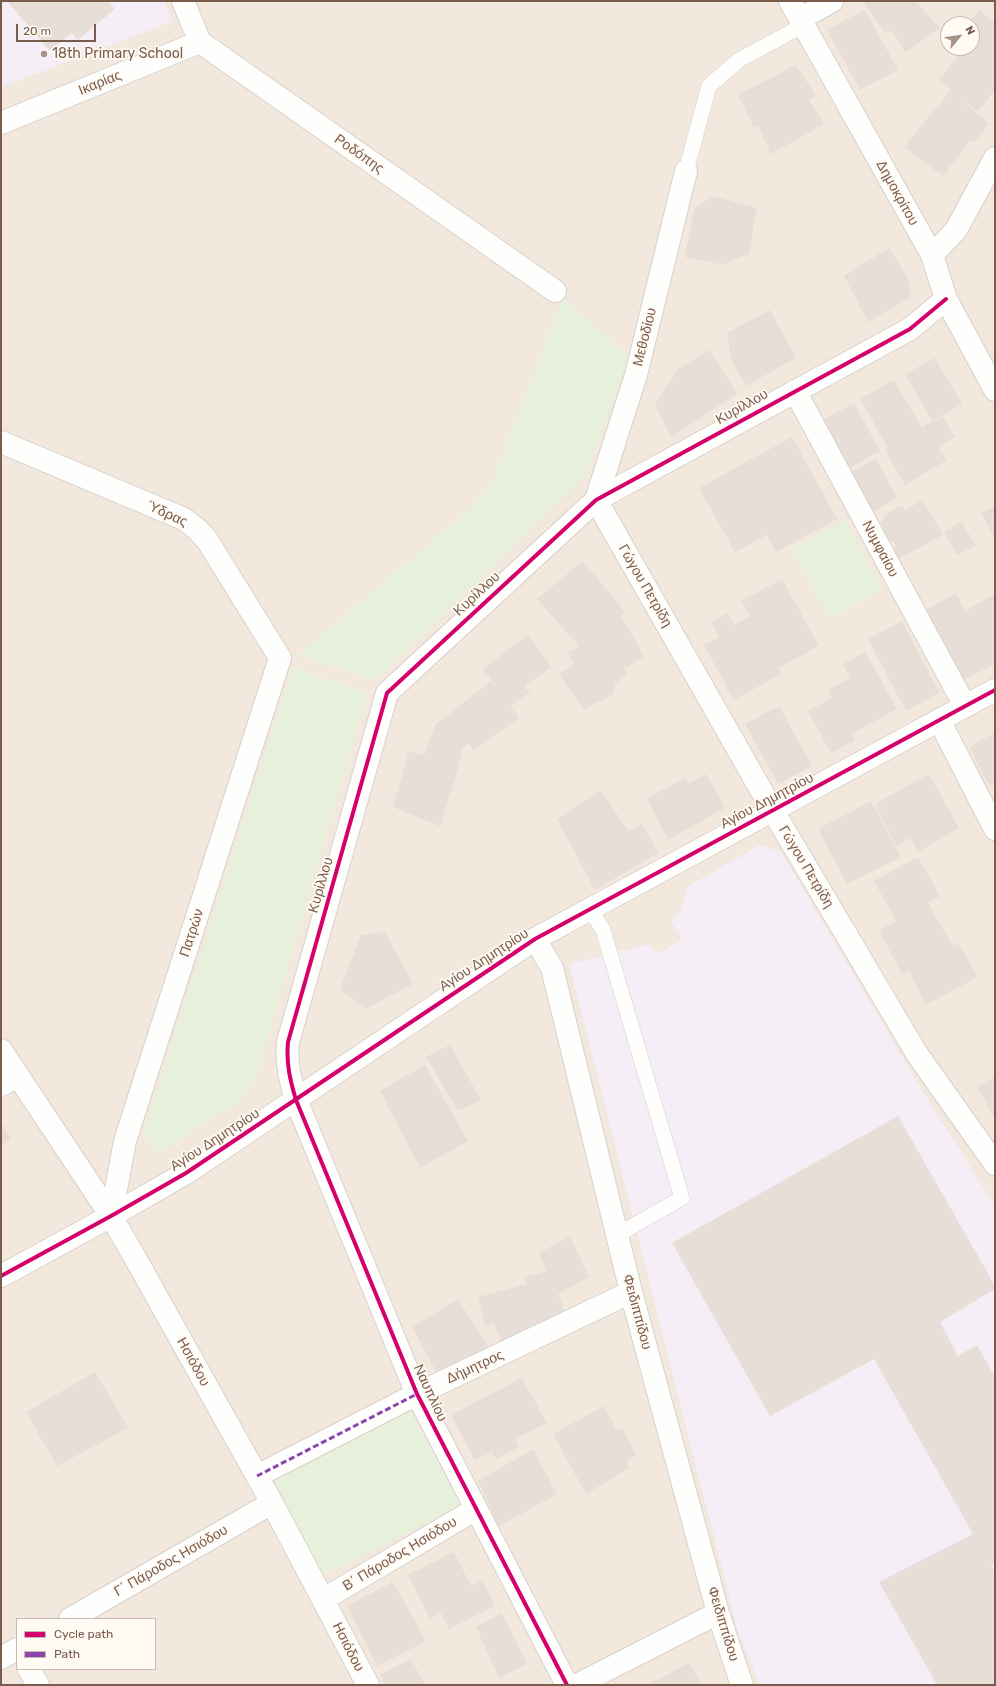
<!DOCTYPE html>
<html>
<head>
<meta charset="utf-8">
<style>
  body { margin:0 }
  #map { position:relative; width:996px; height:1686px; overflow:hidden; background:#f9f5f0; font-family:Rubik,sans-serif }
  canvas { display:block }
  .frame { position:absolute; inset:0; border:2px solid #7a5c4d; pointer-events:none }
  .legend { position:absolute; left:16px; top:1618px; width:140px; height:52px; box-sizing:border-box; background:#fffaf3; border:1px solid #cabbb1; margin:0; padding:5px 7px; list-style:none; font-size:12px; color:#7a5c4d }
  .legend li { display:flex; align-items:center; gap:8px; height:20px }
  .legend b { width:20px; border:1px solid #cabbb1 }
  .north { position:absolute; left:940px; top:16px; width:40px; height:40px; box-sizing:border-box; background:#fffaf3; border:1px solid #cabbb1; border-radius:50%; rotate:61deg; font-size:11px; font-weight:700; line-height:16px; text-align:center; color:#7a5c4d }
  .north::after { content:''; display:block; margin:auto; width:14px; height:18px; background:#a69286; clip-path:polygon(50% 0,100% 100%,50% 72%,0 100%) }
  .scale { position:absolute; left:16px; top:24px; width:80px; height:18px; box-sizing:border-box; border:2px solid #7a5c4d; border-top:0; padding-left:5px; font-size:12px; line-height:14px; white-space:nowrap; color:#7a5c4d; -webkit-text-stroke:3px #fffaf3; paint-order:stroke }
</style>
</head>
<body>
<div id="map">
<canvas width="996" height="1686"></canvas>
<div class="frame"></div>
<ul class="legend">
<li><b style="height:5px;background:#d6006c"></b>Cycle path</li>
<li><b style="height:5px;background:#8e44ad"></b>Path</li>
</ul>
<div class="north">N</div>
<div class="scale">20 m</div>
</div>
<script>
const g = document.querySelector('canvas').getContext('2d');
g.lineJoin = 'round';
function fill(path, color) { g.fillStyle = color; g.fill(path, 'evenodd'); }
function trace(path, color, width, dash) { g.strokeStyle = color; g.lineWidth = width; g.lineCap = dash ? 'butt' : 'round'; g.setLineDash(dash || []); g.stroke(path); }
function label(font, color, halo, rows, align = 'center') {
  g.font = font + ' Rubik,sans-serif'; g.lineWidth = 3.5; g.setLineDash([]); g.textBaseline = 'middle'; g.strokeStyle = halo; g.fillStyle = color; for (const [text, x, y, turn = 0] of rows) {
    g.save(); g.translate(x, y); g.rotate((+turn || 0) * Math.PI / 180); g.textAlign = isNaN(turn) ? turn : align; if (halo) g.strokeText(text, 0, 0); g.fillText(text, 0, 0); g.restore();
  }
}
fill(new Path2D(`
  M 1,1 L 995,1 L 995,1685 L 1,1685 ZM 948,24 L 972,24 L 972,48 L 948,48 ZM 17,1619 L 155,1619 L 155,1669 L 17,1669 Z`), '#f2e8de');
fill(new Path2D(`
  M 1,1 L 164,1 L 173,21 L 1,87 Z
  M 760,845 L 781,852 L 918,1084 L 995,1206 L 995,1685 L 760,1685 L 738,1632 L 569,964 L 649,944 L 655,955 L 682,940 L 671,921 L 680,912 L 685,900 L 687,887 Z`), '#f6eef6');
fill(new Path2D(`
  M 563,298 L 629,357 L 585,476 L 375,681 L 298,655 L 472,507 L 493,480 Z
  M 845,520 L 882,589 L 830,618 L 792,549 Z
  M 293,668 L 367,693 L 257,1075 L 240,1100 L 158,1153 L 143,1135 Z
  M 410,1409 L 461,1506 L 321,1576 L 271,1474 Z`), '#e7f0db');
fill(new Path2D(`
  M 7,1 L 108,1 L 115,9 L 78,40 L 72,33 L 50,51 Z
  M 867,1 L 915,1 L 940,28 L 906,52 L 893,32 L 884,31 L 864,3 Z
  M 865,10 L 898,70 L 860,90 L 827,30 Z
  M 979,10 L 995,23 L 995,90 L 978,111 L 959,98 L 989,123 L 974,142 L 970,140 L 943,176 L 904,147 L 951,90 L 939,80 L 964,48 L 972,48 L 972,24 L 967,24 Z
  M 796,65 L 816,96 L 809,100 L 824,124 L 771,154 L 758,126 L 754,128 L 738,95 Z
  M 713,196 L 757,208 L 749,254 L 734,259 L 724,265 L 685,257 L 694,209 Z
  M 889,248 L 910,282 L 910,298 L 868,322 L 844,276 Z
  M 770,310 L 796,358 L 746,386 L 731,360 L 727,333 Z
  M 710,350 L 737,394 L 671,437 L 655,405 L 677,370 Z
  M 935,358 L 962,404 L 933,421 L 943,417 L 955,437 L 938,447 L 947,460 L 905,485 L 885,450 L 888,447 L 860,399 L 894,380 L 922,428 L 932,421 L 905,374 Z
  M 854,403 L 880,451 L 849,468 L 823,420 Z
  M 792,437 L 837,519 L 776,552 L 767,535 L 735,552 L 699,488 Z
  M 876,458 L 897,498 L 871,513 L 849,473 Z
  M 923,500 L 943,535 L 895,561 L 889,551 L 896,547 L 894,542 L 890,541 L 884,533 L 882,523 L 884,515 L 902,505 L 905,510 Z
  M 995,506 L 995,538 L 981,513 Z
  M 961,522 L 976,545 L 957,555 L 944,532 Z
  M 583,561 L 625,612 L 621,616 L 644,656 L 624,669 L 628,675 L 615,683 L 614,694 L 584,709 L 559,674 L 574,665 L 568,652 L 579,646 L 537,599 Z
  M 782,579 L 819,646 L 778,668 L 781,674 L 734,700 L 704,645 L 719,637 L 711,622 L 728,613 L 734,625 L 750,616 L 741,601 Z
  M 956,593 L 965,611 L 995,594 L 995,663 L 959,683 L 921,613 Z
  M 902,621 L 939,693 L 906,711 L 868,639 Z
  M 528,635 L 551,667 L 525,686 L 530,692 L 510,706 L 519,718 L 474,750 L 469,743 L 462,750 L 459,766 L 440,826 L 393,807 L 409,751 L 424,755 L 435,725 L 491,681 L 499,690 L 483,669 Z
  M 865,652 L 897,709 L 851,734 L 855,740 L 831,753 L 808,711 L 832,698 L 828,690 L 850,678 L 843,664 Z
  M 779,706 L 812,766 L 778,784 L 745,724 Z
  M 995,733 L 995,782 L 989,785 L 969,747 Z
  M 706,774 L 725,808 L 668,840 L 647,798 L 685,778 L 688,784 Z
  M 929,774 L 959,828 L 918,852 L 911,838 L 896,846 L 875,804 Z
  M 601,790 L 628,831 L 642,824 L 658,853 L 595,890 L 557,819 Z
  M 871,801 L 901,857 L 847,884 L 818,829 Z
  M 918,857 L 940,896 L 928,903 L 953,946 L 959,943 L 977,977 L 926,1005 L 909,971 L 902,975 L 879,930 L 896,921 L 874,881 Z
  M 385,932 L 413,984 L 365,1009 L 340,989 L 361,935 Z
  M 450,1045 L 481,1100 L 458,1111 L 426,1057 Z
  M 425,1065 L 468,1141 L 420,1168 L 380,1091 Z
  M 995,1077 L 995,1119 L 977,1087 Z
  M 898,1116 L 995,1286 L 995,1289 L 940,1322 L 958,1356 L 977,1345 L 995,1377 L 995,1563 L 991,1565 L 995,1573 L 995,1685 L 937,1685 L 879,1582 L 973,1534 L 874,1359 L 770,1416 L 672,1243 Z
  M 1,1122 L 11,1139 L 1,1145 Z
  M 570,1236 L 589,1277 L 558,1294 L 565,1312 L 540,1322 L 542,1327 L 501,1342 L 494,1324 L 485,1325 L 478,1297 L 527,1284 L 524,1277 L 547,1271 L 539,1253 Z
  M 458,1299 L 489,1348 L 438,1375 L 412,1327 Z
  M 95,1372 L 128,1428 L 57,1466 L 26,1412 Z
  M 522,1378 L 547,1423 L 515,1439 L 519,1447 L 496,1459 L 492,1452 L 475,1460 L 451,1415 Z
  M 604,1406 L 617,1431 L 622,1428 L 636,1455 L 626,1461 L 629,1468 L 586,1494 L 553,1434 Z
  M 533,1449 L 557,1494 L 499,1526 L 478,1481 Z
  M 454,1552 L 471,1586 L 482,1580 L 495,1606 L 449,1629 L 441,1613 L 430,1619 L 408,1575 Z
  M 393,1582 L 426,1641 L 377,1666 L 347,1606 Z
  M 502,1613 L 527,1664 L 499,1678 L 476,1627 Z
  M 411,1659 L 425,1685 L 385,1685 L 380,1675 Z
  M 689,1663 L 702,1685 L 645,1685 L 663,1677 Z`), '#e6ded7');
const lane = new Path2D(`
  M 686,171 L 709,86 L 739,60 L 804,25
  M 590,909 L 603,930 L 682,1198 L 617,1235`);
const street = new Path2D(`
  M 183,1 L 200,42 L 555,291
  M 790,1 L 932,255 L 946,299 L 995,390
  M 800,19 L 832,1
  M 1,123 L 200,42
  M 686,171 L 636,375 L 596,500 L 773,811 L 917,1054 L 995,1164
  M 932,255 L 956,230 L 995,158
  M 795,391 L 965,706
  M 1,442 L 184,519 L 197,529 L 207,540 L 280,658 L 125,1141 L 111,1216
  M 939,720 L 995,829
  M 535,939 L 552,968 L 631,1292 L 718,1613 L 742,1685
  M 1,1050 L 111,1216 L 138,1263 L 272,1503 L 368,1685
  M 1,1085 L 18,1076
  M 257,1476 L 417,1394 L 631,1292
  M 324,1599 L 476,1509
  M 70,1619 L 272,1503
  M 1,1658 L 17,1649
  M 29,1669 L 38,1685
  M 567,1685 L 417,1394 L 296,1100 C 290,1080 286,1063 288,1042 L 387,693 L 596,500 L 910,329 L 946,299
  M 577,1685 L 718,1613`);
const secondary = new Path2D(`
  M 1,1276 L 111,1216 L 186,1173 L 535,939 L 995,690`);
trace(lane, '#d7d1cb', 16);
trace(street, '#d7d1cb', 24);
trace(secondary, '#d9d2cb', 24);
trace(lane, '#fefefd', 15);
trace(street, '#fefefd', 22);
trace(secondary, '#fefefd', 22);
trace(new Path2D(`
  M 257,1476 L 417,1394`), '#8e44ad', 3, [6, 3]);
trace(new Path2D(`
  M 1,1276 L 111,1216 L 186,1173 L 535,939 L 995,690
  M 567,1685 L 417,1394 L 296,1100 C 290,1080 286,1063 288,1042 L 387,693 L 596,500 L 910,329 L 946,299`), '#d6006c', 4);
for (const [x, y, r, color] of [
  [44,54,4,"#a69286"]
]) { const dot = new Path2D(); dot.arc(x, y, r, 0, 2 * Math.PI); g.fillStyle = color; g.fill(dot); trace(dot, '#fffaf3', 1.5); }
label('14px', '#7a5c4d', '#fffaf3', [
  ["18th Primary School",52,54]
], 'left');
label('14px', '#7a5c4d', '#fffaf3', [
  ["Ικαρίας",100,83,-22],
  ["Ροδόπης",359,154,35],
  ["Δημοκρίτου",897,193,61],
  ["Μεθοδίου",645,337,-76],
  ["Κυρίλλου",742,407,-29],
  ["Ύδρας",167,514,25],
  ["Νυμφαίου",880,549,62],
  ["Γώγου Πετρίδη",645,586,60],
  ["Κυρίλλου",477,594,-43],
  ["Αγίου Δημητρίου",767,801,-28],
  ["Γώγου Πετρίδη",806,867,59],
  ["Κυρίλλου",321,885,-74],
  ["Πατρών",192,933,-72],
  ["Αγίου Δημητρίου",484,960,-33],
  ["Αγίου Δημητρίου",215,1140,-33],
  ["Φειδιππίδου",637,1312,75],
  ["Ησιόδου",193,1362,61],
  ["Δήμητρος",475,1367,-25],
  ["Ναυπλίου",430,1393,65],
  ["Β΄ Πάροδος Ησιόδου",400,1554,-31],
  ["Γ΄ Πάροδος Ησιόδου",171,1561,-30],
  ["Φειδιππίδου",723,1624,73],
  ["Ησιόδου",348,1647,63]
]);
</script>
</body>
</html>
